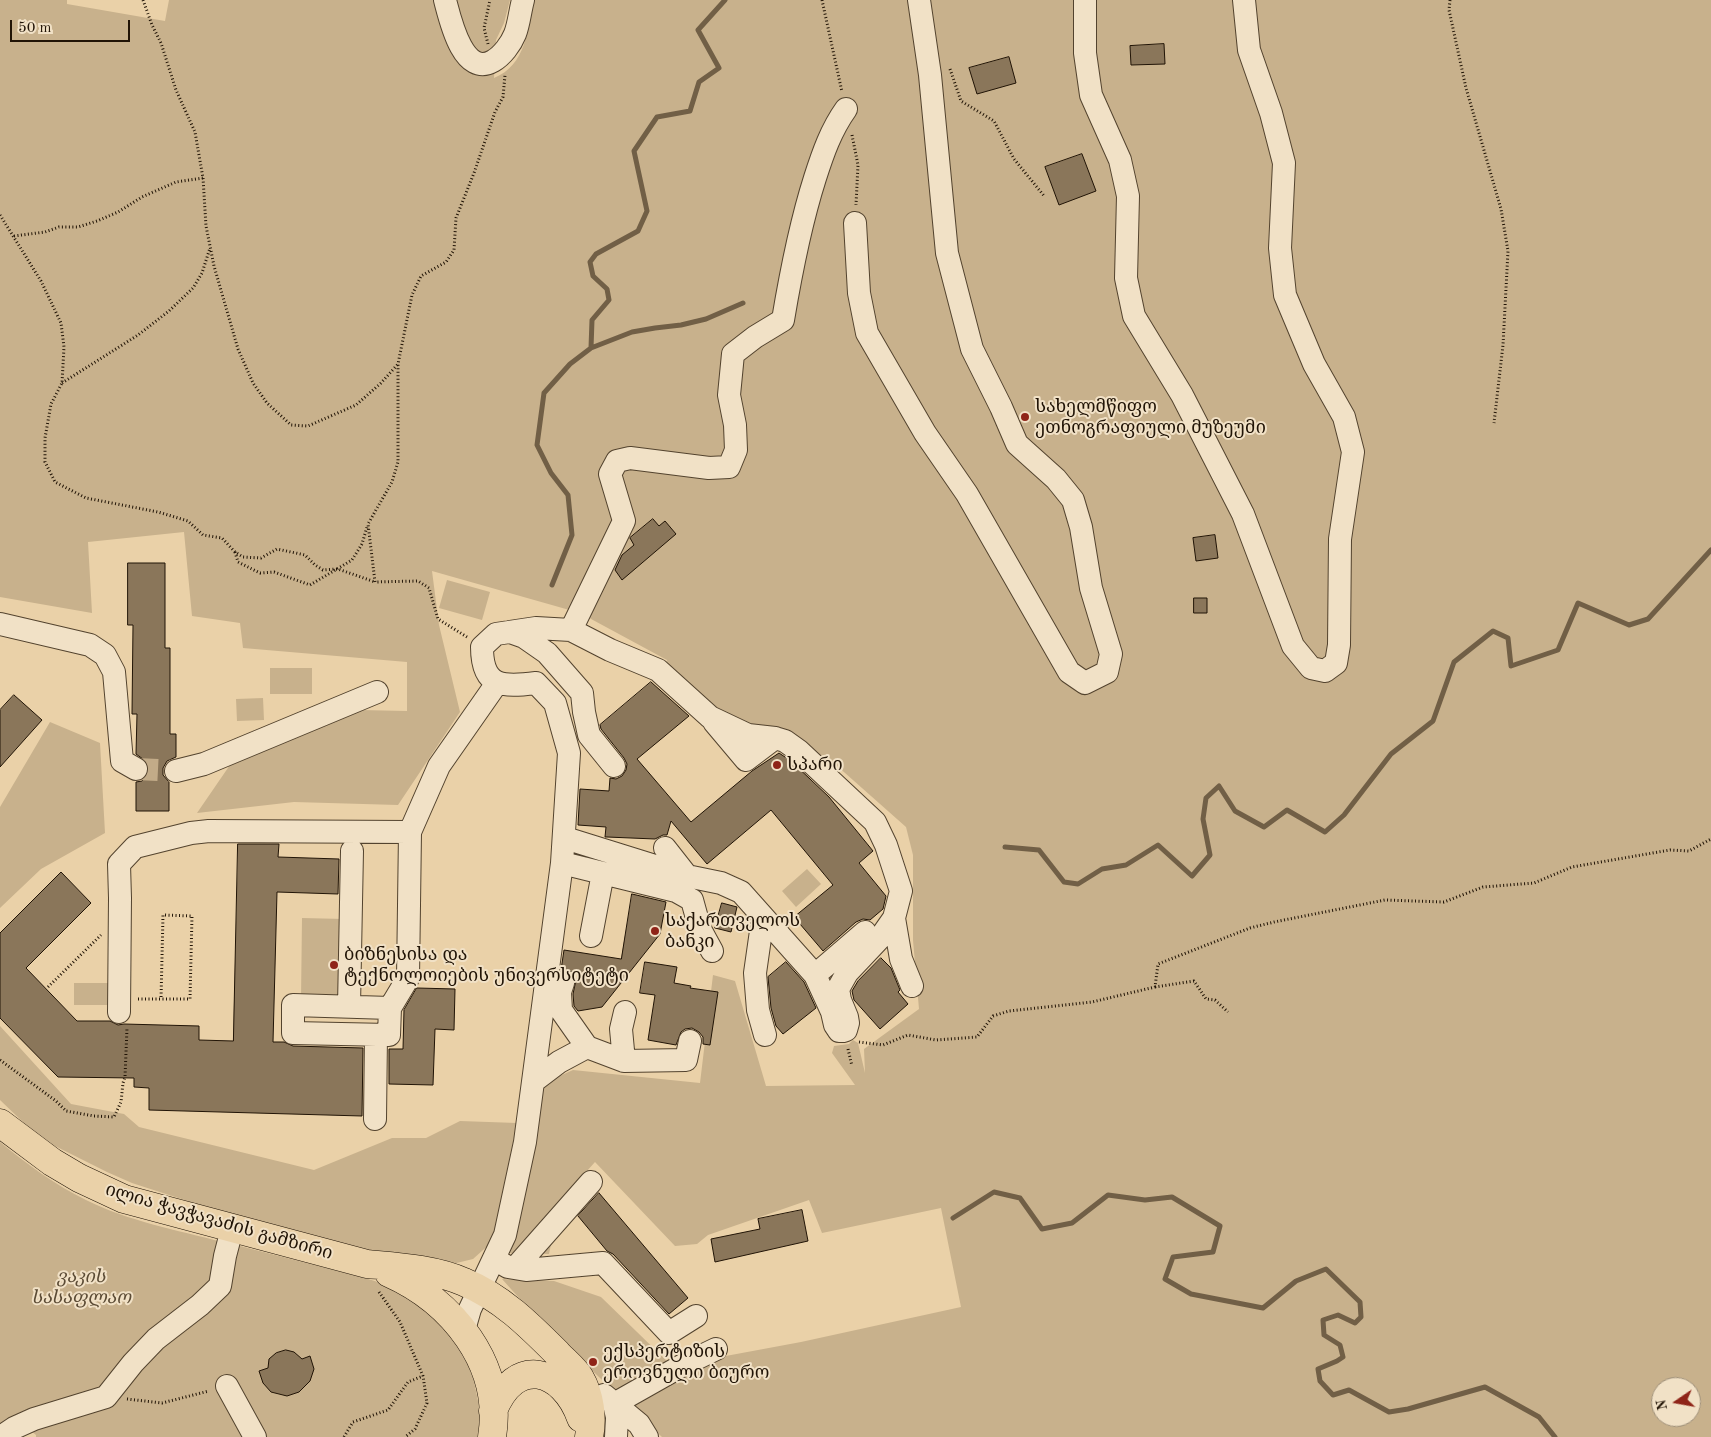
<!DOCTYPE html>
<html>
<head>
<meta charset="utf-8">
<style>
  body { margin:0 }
  #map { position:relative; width:1711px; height:1437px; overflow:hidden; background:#ead1a8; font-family:"Old Standard TT",serif }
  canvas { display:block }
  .north { position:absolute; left:1651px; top:1377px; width:50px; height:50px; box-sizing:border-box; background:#f1e1c6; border:1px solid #9e8f79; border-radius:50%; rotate:258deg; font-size:14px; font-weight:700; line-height:20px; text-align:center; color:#211406 }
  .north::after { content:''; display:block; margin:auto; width:18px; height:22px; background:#8f2418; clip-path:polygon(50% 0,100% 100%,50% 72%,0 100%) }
  .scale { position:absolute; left:10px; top:20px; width:120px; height:22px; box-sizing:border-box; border:2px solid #211406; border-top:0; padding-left:6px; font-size:15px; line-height:18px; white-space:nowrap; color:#211406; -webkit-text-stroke:4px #f1e1c6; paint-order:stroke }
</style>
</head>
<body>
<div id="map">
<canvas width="1711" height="1437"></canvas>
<div class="north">N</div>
<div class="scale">50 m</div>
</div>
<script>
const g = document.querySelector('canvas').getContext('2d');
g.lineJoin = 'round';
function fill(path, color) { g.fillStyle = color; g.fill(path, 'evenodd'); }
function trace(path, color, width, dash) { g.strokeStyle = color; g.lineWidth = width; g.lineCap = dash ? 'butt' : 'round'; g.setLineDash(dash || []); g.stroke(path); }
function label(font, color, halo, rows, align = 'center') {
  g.font = font + ' "Old Standard TT","Noto Serif Georgian",serif'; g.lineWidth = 4; g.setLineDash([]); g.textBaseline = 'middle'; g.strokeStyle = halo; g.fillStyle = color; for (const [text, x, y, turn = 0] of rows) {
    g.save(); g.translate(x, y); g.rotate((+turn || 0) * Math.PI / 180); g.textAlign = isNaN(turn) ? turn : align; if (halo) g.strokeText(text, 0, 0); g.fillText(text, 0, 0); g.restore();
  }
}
fill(new Path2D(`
  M 0,0 L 67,0 L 67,4 L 165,21 L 169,0 L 510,0 L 504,23 L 496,40 L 494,78 C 526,65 528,30 533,0 L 1711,0 L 1711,1437 L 662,1437 L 538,1319 L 502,1279 L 554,1281 L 601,1297 L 672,1366 L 801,1342 L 961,1307 L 941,1208 L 822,1233 L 809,1200 L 708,1235 L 697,1244 L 675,1246 L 595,1162 L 560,1201 L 549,1254 L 509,1253 L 544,1083 L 573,1070 L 700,1083 L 713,975 L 735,981 L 766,1086 L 855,1085 L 832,1053 L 834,1046 L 849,1044 L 853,1040 L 858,1043 L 865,1073 L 864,1049 L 919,1009 L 913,940 L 913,855 L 906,827 L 836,765 L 814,757 L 735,719 L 699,698 L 668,670 L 667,660 L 580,613 L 432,571 L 439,625 L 460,712 L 398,805 L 294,802 L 197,813 L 232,762 L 359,710 L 407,711 L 407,662 L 243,648 L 240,623 L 192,616 L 184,532 L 88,542 L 92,613 L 0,597 ZM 1661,1387 L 1691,1387 L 1691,1417 L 1661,1417 Z
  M 447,580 L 490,592 L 482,620 L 439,608 Z
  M 270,668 L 312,668 L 312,694 L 270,694 Z
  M 263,698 L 264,720 L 237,721 L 236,699 Z
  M 50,722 L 100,743 L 105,833 L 41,869 L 0,908 L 0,807 Z
  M 807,869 L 821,884 L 796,907 L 782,891 Z
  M 302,918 L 344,919 L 343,1000 L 301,999 Z
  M 74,983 L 108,983 L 108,1005 L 74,1005 Z
  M 0,1026 L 71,1104 L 124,1114 L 139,1127 L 314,1170 L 392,1138 L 426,1138 L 460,1121 L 517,1123 L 492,1242 L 473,1259 L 436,1268 L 234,1216 L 132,1183 L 107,1172 L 55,1146 L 25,1124 L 0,1100 Z
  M 0,1142 C 27,1164 55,1185 86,1200 C 128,1221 177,1230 222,1242 L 215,1286 L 94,1393 L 0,1429 Z
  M 236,1245 L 365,1278 L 394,1287 L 411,1298 L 446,1328 L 463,1354 L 473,1377 L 478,1401 L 480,1420 L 477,1437 L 36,1437 L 36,1435 L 30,1430 L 135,1369 L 198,1314 Z`), '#c8b18c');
trace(new Path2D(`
  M 591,348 L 632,332 L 655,328 L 681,325 L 706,319 L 743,303
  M 552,585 L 572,535 L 568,495 L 551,473 L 537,445 L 544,393 L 570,364 L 591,348 L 592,320 L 609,300 L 607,289 L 593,276 L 590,262 L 596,254 L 638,231 L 647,211 L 634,151 L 657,117 L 690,111 L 699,82 L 719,68 L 698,30 L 725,0
  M 1005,847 L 1039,850 L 1064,882 L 1078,884 L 1102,869 L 1126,865 L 1158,845 L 1192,876 L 1210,855 L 1203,819 L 1206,798 L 1219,786 L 1235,811 L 1264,827 L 1287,810 L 1325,832 L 1344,815 L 1391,754 L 1433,721 L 1454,662 L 1493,631 L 1508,638 L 1511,666 L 1558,650 L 1578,603 L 1629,625 L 1648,619 L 1711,550
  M 953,1218 L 994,1192 L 1020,1198 L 1042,1229 L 1072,1223 L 1108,1195 L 1145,1200 L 1172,1197 L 1220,1226 L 1213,1252 L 1173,1257 L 1165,1279 L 1191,1294 L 1263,1308 L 1296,1281 L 1326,1269 L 1360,1302 L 1361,1317 L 1355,1323 L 1338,1315 L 1323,1320 L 1324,1335 L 1340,1345 L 1343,1357 L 1337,1361 L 1318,1369 L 1320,1381 L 1333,1395 L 1349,1390 L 1389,1412 L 1408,1409 L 1485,1387 L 1539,1417 L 1555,1437`), '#715f46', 5);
const building = new Path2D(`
  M 1164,44 L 1165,64 L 1131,65 L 1130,46 Z
  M 1009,57 L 1016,83 L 977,94 L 969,68 Z
  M 1082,154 L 1096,191 L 1059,205 L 1045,167 Z
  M 653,519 L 659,526 L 665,521 L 676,534 L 622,580 L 615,570 L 622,555 L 634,545 L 630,538 Z
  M 1215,535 L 1218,558 L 1196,561 L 1193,538 Z
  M 128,563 L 165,563 L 165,648 L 170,648 L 170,734 L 176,734 L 176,757 L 167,761 L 163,768 L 163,775 L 169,782 L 169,811 L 136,811 L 136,782 L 142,781 L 147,776 L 149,768 L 147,762 L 136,754 L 137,714 L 132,714 L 133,625 L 128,625 Z
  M 1194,598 L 1207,598 L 1207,613 L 1194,613 Z
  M 651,682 L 689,716 L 637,759 L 691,822 L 752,771 L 779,753 L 791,761 L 829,797 L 873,851 L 859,863 L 886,896 L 883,909 L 870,920 L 863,919 L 856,922 L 823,951 L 794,917 L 833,885 L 771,810 L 707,864 L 671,821 L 667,835 L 663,835 L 655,839 L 607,837 L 605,837 L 606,827 L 578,825 L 580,789 L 609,791 L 610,778 L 616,779 L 622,776 L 626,770 L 627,764 L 624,758 L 601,729 L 600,725 Z
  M 14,695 L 42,720 L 0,767 L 0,710 Z
  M 238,844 L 279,844 L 278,857 L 339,859 L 338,894 L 277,892 L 273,1042 L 284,1042 L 293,1046 L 363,1048 L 362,1116 L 149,1110 L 149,1088 L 134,1087 L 134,1078 L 58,1077 L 0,1018 L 0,933 L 61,872 L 91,903 L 26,968 L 77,1021 L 110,1021 L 118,1025 L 124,1024 L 199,1026 L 199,1040 L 233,1041 Z
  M 632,894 L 666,902 L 660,934 L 602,1007 L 578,1011 L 574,1006 L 573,994 L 576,980 L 582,973 L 561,970 L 564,950 L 621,959 Z
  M 722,903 L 737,907 L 731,932 L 715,928 Z
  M 881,958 L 891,968 L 900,990 L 898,992 L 908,1004 L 880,1029 L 854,1000 L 852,991 L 858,981 Z
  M 645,962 L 677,967 L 674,983 L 691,986 L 690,988 L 718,992 L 710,1045 L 703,1044 L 703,1037 L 699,1032 L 692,1028 L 685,1029 L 681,1032 L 676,1045 L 648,1040 L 655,995 L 640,993 Z
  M 786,962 L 804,982 L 816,1008 L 783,1034 L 776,1026 L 771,1008 L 768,977 Z
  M 417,988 L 455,989 L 454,1030 L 435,1029 L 433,1085 L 389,1084 L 389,1049 L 403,1049 L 404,1010 Z
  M 599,1193 L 688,1298 L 669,1314 L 613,1254 L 607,1251 L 578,1216 Z
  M 802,1210 L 808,1241 L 715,1262 L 711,1239 L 760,1229 L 758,1219 Z
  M 286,1350 L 294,1352 L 302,1359 L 310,1356 L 314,1369 L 310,1381 L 299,1392 L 287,1396 L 271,1392 L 263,1383 L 259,1371 L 268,1368 L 269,1359 L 276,1353 Z`);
fill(building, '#8a765a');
trace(building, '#211406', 1);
trace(new Path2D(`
  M 136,769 L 176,771`), '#c2ab88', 22, [22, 11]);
const minor = new Path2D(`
  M 445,0 C 450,19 463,78 493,61 C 502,56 511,44 515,34 C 519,24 520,11 523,0
  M 1085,0 L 1085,53 L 1091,95 L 1120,160 L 1128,196 L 1126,278 L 1134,316 L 1182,395 L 1243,514 L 1293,646 L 1311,668 L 1325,671 L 1336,663 L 1339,645 L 1340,539 L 1353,452 L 1344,417 L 1314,364 L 1285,295 L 1280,248 L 1284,163 L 1271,113 L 1249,50 L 1244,0
  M 855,223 L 859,293 L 867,333 L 925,433 L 967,494 L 1069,672 L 1085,683 L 1107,672 L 1111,654 L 1091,588 L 1081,527 L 1073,500 L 1056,479 L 1017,444 L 1001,407 L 972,349 L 947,253 L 930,75 L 919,0
  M 0,624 L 90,645 L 105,655 L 114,672 L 122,761 L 136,769
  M 571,630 L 624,521 L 610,474 L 617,461 L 630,458 L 709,468 L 729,467 L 736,450 L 735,425 L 729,395 L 733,354 L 755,337 L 783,320 C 791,272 800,225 815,178 C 823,153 831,130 846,109
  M 510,632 L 524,637 L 547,653 L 582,693 L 584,712 L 589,735 L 614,766
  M 714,722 L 746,760 L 775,738
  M 176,771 L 204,764 L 377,692
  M 665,848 L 687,876
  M 562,863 L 676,891 L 692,900 L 700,929 L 712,951
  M 763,917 L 755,973 L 758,1010 L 765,1035
  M 894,918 L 901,959 L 912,986
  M 591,936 L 603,873
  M 815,975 L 865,932
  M 563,983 L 560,992 L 561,1010 L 587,1047
  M 349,1006 L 352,851
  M 390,1008 L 293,1005 L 293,1033 L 389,1035 L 390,1008 L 408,978 L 410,832 L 439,766 L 497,683
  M 119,1012 L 120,898 L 119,864 L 135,847 L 191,833 L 209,831 L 410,832
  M 624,1061 L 621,1029 L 625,1012
  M 534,1081 L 559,1062 L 587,1047 L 624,1061 L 686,1060 L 690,1041
  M 375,1119 L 376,1035
  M 494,1259 L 508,1267 L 526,1270 L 603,1263 L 669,1333 L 696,1316
  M 515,1268 L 591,1182
  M 464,1330 L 470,1309 L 505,1235 L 525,1142 L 562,863 L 569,753 L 555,703 L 536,683 C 503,687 482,688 482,647 L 496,634 L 536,628 L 571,630 L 610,650 L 658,670 L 710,717 L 748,735 L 775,738 L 785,741 L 799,751 L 875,822 L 886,845 L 901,891 L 894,918 L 880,938 L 847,973 L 838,989 L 840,1000 L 847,1017 L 848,1023 L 846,1030 L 843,1031 L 839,1031 L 835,1025 L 832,1012 L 815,975 L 741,892 L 721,883 L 687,876 L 565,838
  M 227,1386 L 255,1437
  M 604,1395 L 639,1424 L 647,1437
  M 614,1404 L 683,1365 L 716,1349
  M 614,1404 L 617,1417 L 616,1437
  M 1,1437 L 14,1428 L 34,1419 L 106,1397 L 133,1363 L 156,1339 L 200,1305 L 220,1286 L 225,1256 L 232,1229`);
const major = new Path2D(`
  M 0,1123 L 52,1162 L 79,1178 L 124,1199 L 367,1264 C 399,1267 435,1269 464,1282 C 501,1297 529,1325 557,1353 C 564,1361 575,1369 580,1378 C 590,1395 593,1418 589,1437
  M 389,1273 C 452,1301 504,1364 492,1437
  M 493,1411 C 515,1355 563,1368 581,1418`);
trace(minor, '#53432e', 24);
trace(major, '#211406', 29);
trace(new Path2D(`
  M 143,0 L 152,25 L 161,43 L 176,90 L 195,132 L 203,178 L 206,226 L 214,266 L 238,349 L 253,383 L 267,403 L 291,425 L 308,426 L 356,405 L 381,383 L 398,364
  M 822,0 L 842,92
  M 1450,0 L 1449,10 L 1466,88 L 1501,209 L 1508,251 L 1503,345 L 1494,423
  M 488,44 L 484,28 L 490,0
  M 950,69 L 961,101 L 994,121 L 1014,159 L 1045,197
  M 852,135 L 858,165 L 856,205
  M 0,215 L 41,281 L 61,323 L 64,347 L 62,383 L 51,404 L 45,438 L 45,462 L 55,482 L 86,498 L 158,512 L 188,521 L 203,535 L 222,538 L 235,552 L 243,557 L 261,558 L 277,549 L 305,555 L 315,565 L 323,570 L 338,569 L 375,582
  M 14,236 L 45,232 L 59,227 L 78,227 L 97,221 L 118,212 L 142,197 L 176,182 L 203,178
  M 62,383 L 138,335 L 169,311 L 193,288 L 202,273 L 210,248
  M 235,552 L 238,562 L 260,573 L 274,572 L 310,585 L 352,560 L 362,544 L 367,527
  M 467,637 L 438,619 L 429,588 L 418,581 L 375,582 L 368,524 L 392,482 L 398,462 L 398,364 L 412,295 L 421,276 L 446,262 L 454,250 L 456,218 L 474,173 L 495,112 L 503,97 L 505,75
  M 48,987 L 101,935
  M 1155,987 L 1194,981 L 1206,999 L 1215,1000 L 1228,1012
  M 138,999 L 190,999 L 192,916 L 163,915 L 161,999
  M 859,1042 L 883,1045 L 908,1035 L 936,1040 L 977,1037 L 993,1016 L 1009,1011 L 1092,1002 L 1155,987 L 1158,964 L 1250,928 L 1274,922 L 1385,900 L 1444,902 L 1483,887 L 1534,883 L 1572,867 L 1670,850 L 1689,851 L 1711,839
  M 848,1049 L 852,1066
  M 0,1060 L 56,1101 L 66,1111 L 94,1116 L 114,1117 L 121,1102 L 123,1083 L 125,1077 L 127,1028
  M 379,1292 L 400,1322 L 423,1376 L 427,1403 L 415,1429 L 405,1437
  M 127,1399 L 162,1403 L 209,1391
  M 344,1437 L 353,1422 L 388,1410 L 408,1382 L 423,1376`), '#211406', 3, [1, 2.5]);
trace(minor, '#f1e1c6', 22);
trace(major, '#ead1a8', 28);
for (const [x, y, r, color] of [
  [1025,417,5,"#8f2418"],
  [777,765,5,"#8f2418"],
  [655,931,5,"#8f2418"],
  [334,965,5,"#8f2418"],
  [593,1362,5,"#8f2418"]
]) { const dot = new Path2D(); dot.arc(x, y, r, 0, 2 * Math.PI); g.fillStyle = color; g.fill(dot); trace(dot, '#f1e1c6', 2); }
label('18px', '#211406', '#f1e1c6', [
  ["სახელმწიფო",1035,407],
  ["ეთნოგრაფიული მუზეუმი",1035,428],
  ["სპარი",787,765],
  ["საქართველოს",665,921],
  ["ბანკი",665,942],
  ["ბიზნესისა და",344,955],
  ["ტექნოლოიების უნივერსიტეტი",344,976],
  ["ექსპერტიზის",603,1352],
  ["ეროვნული ბიურო",603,1373]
], 'left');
label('18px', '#211406', '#f1e1c6', [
  ["ილია ჭავჭავაძის გამზირი",219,1222,16]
]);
label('italic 18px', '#5b4b35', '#f1e1c6', [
  ["ვაკის",81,1277],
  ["სასაფლაო",81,1298]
]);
</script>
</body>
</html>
